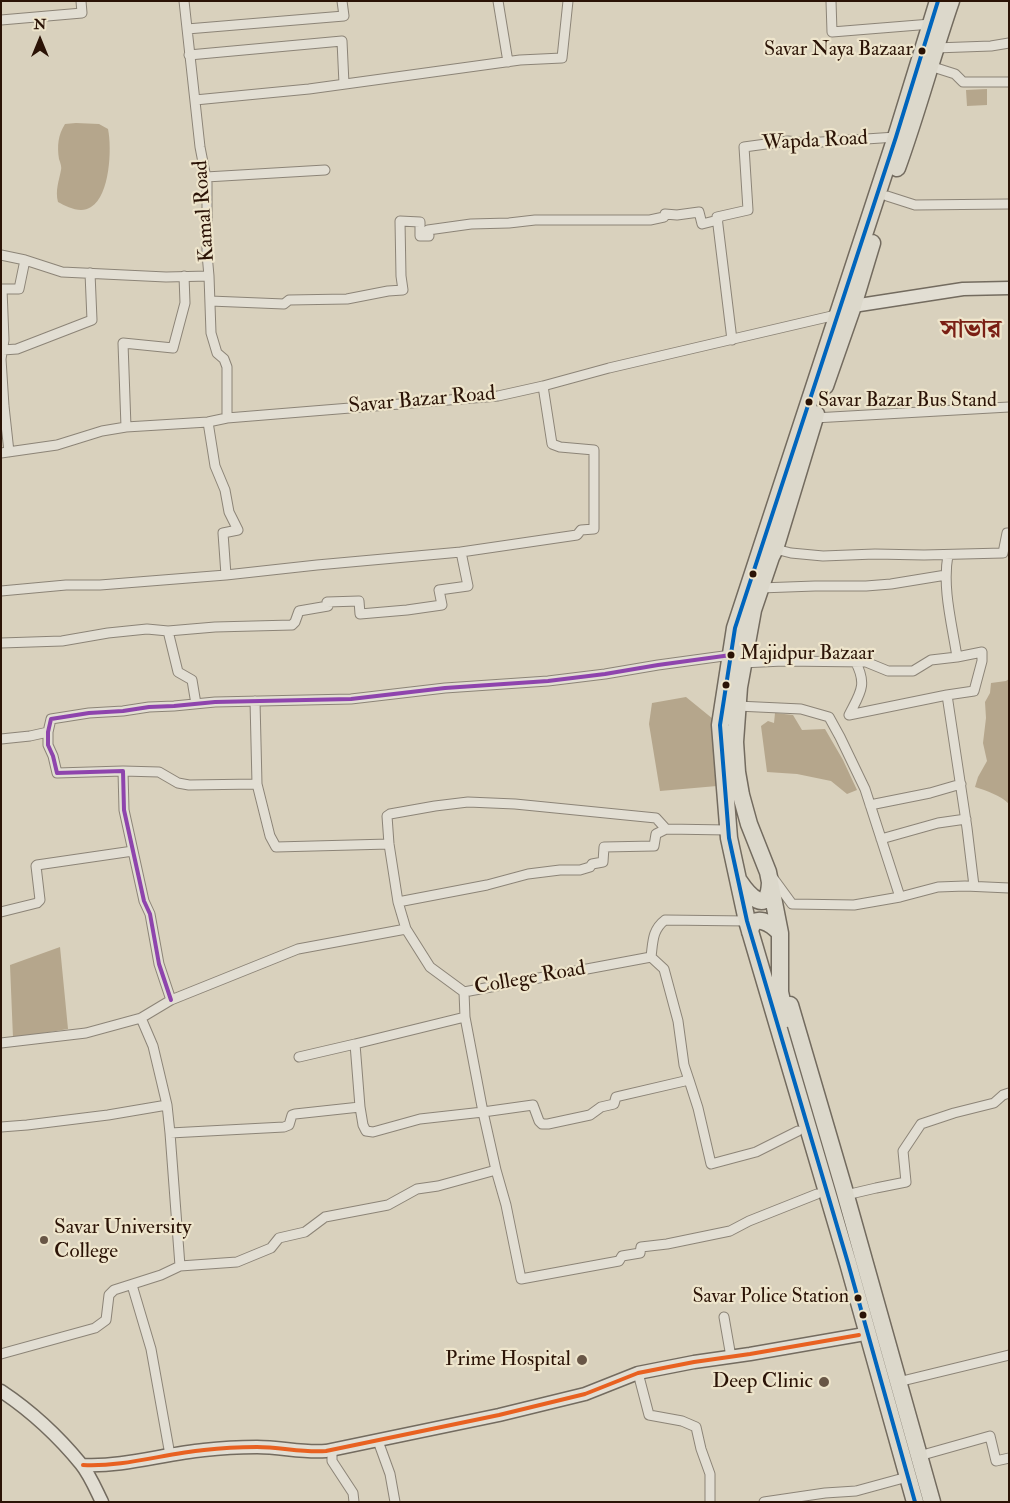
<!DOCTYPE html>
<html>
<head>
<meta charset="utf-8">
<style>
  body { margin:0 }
  #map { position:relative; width:1010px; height:1503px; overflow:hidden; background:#d9d1bd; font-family:"IM FELL Double Pica",serif }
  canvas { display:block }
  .frame { position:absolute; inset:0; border:2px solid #2b1306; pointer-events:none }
  .north { position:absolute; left:15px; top:15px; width:50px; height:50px; -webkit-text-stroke:4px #eee5cc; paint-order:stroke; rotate:0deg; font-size:14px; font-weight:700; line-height:20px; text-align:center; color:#2b1306 }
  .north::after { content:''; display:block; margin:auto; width:18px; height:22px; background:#2b1306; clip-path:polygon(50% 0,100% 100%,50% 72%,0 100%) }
</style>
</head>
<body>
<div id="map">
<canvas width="1010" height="1503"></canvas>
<div class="frame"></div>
<div class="north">N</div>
</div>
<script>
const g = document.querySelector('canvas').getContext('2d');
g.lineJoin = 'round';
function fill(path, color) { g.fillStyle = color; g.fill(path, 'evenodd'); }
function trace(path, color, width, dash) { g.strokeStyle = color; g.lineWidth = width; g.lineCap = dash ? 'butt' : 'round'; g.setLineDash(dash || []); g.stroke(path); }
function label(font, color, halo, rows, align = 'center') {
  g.font = font + ' "IM FELL Double Pica","Noto Serif Bengali",serif'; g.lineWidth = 4.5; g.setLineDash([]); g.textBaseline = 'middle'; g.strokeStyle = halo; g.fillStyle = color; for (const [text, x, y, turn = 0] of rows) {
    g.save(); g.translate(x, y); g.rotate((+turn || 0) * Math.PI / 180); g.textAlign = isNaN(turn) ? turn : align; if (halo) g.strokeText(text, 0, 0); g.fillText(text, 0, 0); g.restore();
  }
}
fill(new Path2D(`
  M 987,89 L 987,105 L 967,106 L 966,90 Z
  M 76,123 L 99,124 L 108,129 C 112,148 110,196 91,207 C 81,214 67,207 58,202 C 55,190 59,181 61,170 C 62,167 60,162 59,159 C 57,146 58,135 65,124 Z
  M 1009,679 L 1009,804 C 1000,795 987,791 975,787 L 978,777 L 987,761 L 983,743 L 986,718 L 985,702 L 990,693 L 991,683 L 1006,681 Z
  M 686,697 L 713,719 L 717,786 L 660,791 L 649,724 L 652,703 Z
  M 775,713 L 793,715 L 802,730 L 825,729 L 843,760 L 857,790 L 847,794 L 831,781 L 797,774 L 767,772 L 761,726 L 768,721 L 774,723 Z
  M 60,947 L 68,1029 L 13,1038 L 10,965 Z`), '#b5a68c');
const street = new Path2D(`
  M 184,1 L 200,147 L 207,183 L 207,254 L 209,276 L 211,333 L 217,353 L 224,359 L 227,367 L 227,418
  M 498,1 L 508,62
  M 831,1 L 832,32 L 931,24
  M 1,20 L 82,13 L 81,1
  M 187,29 L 344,16 L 342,1
  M 935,48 L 991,46 L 1009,43
  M 189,55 L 342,41 L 344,84
  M 930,66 L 955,74 L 963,82 L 1009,82
  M 195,100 L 309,89 L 520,60 L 562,58 L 568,1
  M 206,177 L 325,170
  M 887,196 L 915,205 L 1009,204
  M 1,255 L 25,260 L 62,272 L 166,277 L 209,276
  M 210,301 L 284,304 L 289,300 L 347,299 L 388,291 L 403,290 L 401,276 L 400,221 L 420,222 L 420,236 L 429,236 L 428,230 L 471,224 L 509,223 L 535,220 L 650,220 L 664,217 L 665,214 L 677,215 L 699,212 L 702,224 L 718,220
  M 732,340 L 717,217 L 748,210 L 744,147 L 788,141 L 806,143 L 896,137
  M 3,350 L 17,349 L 92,320 L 90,273
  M 814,418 L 1009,407
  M 208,422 L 215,466 L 225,490 L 229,512 L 238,530 L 223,533 L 226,575
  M 126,427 L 123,343 L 173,348 L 185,303 L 184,276
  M 9,452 L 4,406 L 1,359 L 4,340 L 2,289 L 19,289 L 25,260
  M 1,453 L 57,445 L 102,431 L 126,427 L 208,422 L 227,418 L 498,396 L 543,386 L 609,368 L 836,315
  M 775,549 L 791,553 L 823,556 L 875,554 L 924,555 L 1003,553 L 1007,533 L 1009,533
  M 760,588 L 815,586 L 866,586 L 891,584 L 946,575
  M 1,591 L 66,585 L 100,585 L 226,575 L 317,565 L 461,552 L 577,535 L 581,530 L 594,529 L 594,450 L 560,447 L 552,444 L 543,386
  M 168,631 L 215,627 L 292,625 L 295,622 L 299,611 L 328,606 L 327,602 L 359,601 L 360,614 L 407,610 L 442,605 L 439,590 L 468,586 L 461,552
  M 1,643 L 62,641 L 108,633 L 147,629 L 168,631 L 178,672 L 192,680 L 196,704
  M 957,657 L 982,652 L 982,661 L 974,691 L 947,695 L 967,828 L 974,886
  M 855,661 C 868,685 860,693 849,715 L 947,695
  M 742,663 L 783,661 L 866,662 L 888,671 L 913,671 L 931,660 L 957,657 C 952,624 942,588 948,555
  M 255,701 L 257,784 L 270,836 L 276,847 L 389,844
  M 737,706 L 801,709 L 829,717 L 840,737 L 865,789 L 900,897
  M 1,739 L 30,736 L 48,732
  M 123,771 L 159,772 L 178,783 L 189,785 L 257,784
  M 870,805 L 930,793 L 961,784
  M 881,839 L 938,823 L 966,819
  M 773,878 L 792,904 L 854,905 L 900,897 L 938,887 L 965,886 L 1009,888
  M 398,902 L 487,885 L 528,874 L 560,870 L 580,870 L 590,867 L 592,864 L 603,862 L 604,847 L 654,846 L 656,834 L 666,829
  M 1,912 L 37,903 L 40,900 L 36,866 L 37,865 L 133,851
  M 406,929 L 398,902 L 389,844 L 387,816 L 390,814 L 435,806 L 468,802 L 515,804 L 656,818 L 666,829 L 728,830
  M 651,957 L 664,969 L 678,1021 L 684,1065 L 689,1080
  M 171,1000 L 159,964 L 150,914 L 144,901 L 124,810 L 123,771 L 57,773 L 53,756 L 48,745 L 48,732 L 51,719 L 89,713 L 123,711 L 149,707 L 174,706 L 215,702 L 351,699 L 445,688 L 548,681 L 605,674 L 658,665 L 731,655
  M 141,1018 L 153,1046 L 167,1105
  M 1,1043 L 86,1033 L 141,1018 L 171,1000 L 298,949 L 406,929 L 430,967 L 464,992
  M 299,1057 L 355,1044
  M 360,1107 L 363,1125 L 366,1131 L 373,1132 L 420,1119 L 483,1112 L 465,1017
  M 1,1127 L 27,1125 L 108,1115 L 167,1105 L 170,1133
  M 496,1170 L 506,1205 L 521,1279 L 619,1261 L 622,1256 L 640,1253 L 641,1247 L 667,1244 L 730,1231 L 749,1221 L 817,1194
  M 846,1195 L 876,1188 L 906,1182 L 903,1151 L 921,1124 L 954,1113 L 994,1103 L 1003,1095 L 1009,1093
  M 180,1266 L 237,1262 L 271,1248 L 279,1238 L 305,1232 L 325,1217 L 388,1205 L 417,1189 L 438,1186 L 496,1170 L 483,1112 L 533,1105 L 539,1121 L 542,1124 L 548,1124 L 590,1115 L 601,1107 L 614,1104 L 616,1097 L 620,1096 L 689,1080 L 698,1108 L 711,1164 L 756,1152 L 798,1131
  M 132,1285 L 151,1349 L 170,1455
  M 724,1317 L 731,1357
  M 1,1354 L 95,1328 L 106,1320 L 109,1295 L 114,1290 L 161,1275 L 180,1266 L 170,1133 L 284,1127 L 289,1125 L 292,1115 L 295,1114 L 360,1107 L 355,1044 L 465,1017 L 464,992 L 651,957 C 653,942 652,930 665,920 L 747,921
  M 638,1373 L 649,1415 L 682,1421 L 696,1427 L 701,1449 L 710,1474 L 710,1502
  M 898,1382 L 1009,1355
  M 378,1441 L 390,1474 L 395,1502
  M 332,1450 L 332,1461 L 353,1493 L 354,1502
  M 919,1456 L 990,1436 L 996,1461 L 1009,1458
  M 764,1502 L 825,1493 L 856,1491 L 900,1479`);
const secondary = new Path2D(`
  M 853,306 L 963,289 L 1009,288
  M 1,1391 C 31,1411 58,1436 81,1464 C 90,1475 96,1490 102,1502
  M 83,1465 C 124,1467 163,1454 204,1450 C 221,1448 240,1447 257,1447 C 281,1447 303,1453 326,1451 L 499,1415 L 585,1394 L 638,1373 L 694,1362 L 750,1354 L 859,1335`);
const highway = new Path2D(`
  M 897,168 C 917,113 932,56 951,1
  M 825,386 L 853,306 L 872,243
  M 739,881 C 749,896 768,916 770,883
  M 750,932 C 753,911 772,924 780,933
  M 790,1005 L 844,1189 L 932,1502
  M 786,1019 L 780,992 L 780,933 L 768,872 L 749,824 L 741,795 L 737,772 L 735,742 L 739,687 L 753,610 L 771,557 L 775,549 L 816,414
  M 915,1502 L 848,1263 L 747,921 L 729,838 L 720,725 L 735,628 L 896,137 L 938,1`);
trace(street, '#8c8477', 11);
trace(secondary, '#736b5f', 15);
trace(highway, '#736b5f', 19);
trace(street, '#e2ded3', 9);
trace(secondary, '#e2ded3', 12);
trace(highway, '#dcd8cb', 16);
trace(new Path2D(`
  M 915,1502 L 848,1263 L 747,921 L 729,838 L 720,725 L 735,628 L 896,137 L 938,1`), '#0065bd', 4);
trace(new Path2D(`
  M 171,1000 L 159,964 L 150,914 L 144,901 L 124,810 L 123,771 L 57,773 L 53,756 L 48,745 L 48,732 L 51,719 L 89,713 L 123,711 L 149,707 L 174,706 L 215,702 L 351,699 L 445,688 L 548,681 L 605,674 L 658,665 L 731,655`), '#8e44ad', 4);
trace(new Path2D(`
  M 83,1465 C 124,1467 163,1454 204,1450 C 221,1448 240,1447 257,1447 C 281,1447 303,1453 326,1451 L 499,1415 L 585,1394 L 638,1373 L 694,1362 L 750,1354 L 859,1335`), '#e86121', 4);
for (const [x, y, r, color] of [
  [922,51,4.5,"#2b1306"],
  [809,402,4.5,"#2b1306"],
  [753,574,4.5,"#2b1306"],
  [731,655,4.5,"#2b1306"],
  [726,685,4.5,"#2b1306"],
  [44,1240,5,"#685646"],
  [858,1298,4.5,"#2b1306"],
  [863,1315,4.5,"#2b1306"],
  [582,1360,6,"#685646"],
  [824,1382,6,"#685646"]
]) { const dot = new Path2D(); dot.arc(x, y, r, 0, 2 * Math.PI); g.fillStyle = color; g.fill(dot); trace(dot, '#eee5cc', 2); }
label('20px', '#2b1306', '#eee5cc', [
  ["Savar Naya Bazaar",913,51],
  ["Savar Bazar Bus Stand",818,402,"left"],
  ["Majidpur Bazaar",740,655,"left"],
  ["Savar Police Station",849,1298]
], 'right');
label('21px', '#2b1306', '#eee5cc', [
  ["Wapda Road",815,142,-3],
  ["Kamal Road",205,211,-94],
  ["Savar Bazar Road",422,401,-5],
  ["College Road",530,979,-10]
]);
label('21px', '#2b1306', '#eee5cc', [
  ["Savar University",54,1228,"left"],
  ["College",54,1252,"left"],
  ["Prime Hospital",571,1360],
  ["Deep Clinic",813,1382]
], 'right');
label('bold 26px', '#7a1f14', '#eee5cc', [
  ["সাভার",971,331]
]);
</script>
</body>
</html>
